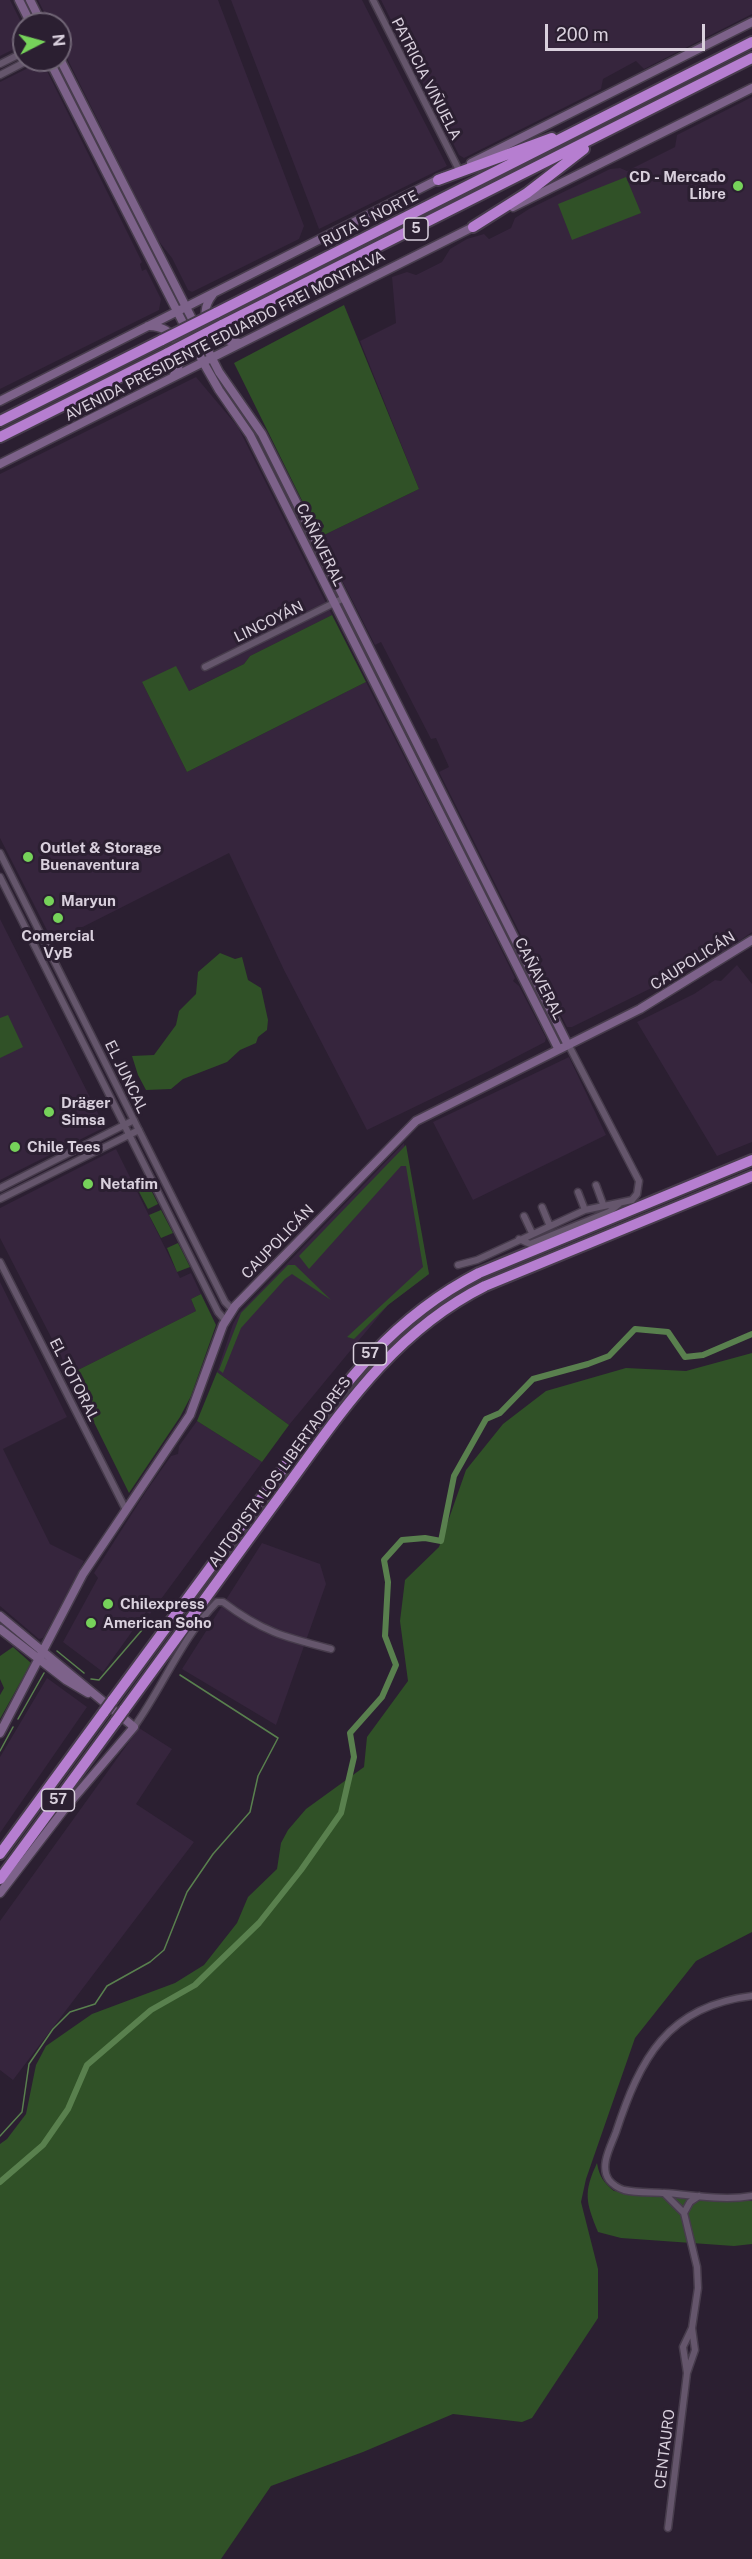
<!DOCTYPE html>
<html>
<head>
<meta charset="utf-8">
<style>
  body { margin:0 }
  #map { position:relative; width:752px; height:2559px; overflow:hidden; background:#2b1f31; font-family:"Public Sans",sans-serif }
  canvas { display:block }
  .north { position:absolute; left:12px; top:12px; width:60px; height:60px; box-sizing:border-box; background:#2b1f31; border:2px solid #716676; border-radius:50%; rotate:84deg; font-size:16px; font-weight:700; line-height:24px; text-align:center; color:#d9d0dd }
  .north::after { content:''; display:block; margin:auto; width:21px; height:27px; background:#76d25a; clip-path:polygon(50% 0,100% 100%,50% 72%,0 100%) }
  .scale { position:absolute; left:545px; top:24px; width:160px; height:27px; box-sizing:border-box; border:3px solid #d9d0dd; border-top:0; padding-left:8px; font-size:18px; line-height:21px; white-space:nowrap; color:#d9d0dd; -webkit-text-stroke:4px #2b1f31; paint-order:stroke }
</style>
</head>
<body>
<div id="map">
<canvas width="752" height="2559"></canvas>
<div class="north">N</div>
<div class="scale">200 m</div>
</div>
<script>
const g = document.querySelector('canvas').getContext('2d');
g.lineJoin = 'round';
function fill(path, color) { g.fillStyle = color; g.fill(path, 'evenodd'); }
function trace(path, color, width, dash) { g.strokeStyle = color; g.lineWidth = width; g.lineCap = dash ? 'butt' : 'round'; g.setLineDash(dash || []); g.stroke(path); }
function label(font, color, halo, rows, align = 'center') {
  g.font = font + ' "Public Sans",sans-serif'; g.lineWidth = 6; g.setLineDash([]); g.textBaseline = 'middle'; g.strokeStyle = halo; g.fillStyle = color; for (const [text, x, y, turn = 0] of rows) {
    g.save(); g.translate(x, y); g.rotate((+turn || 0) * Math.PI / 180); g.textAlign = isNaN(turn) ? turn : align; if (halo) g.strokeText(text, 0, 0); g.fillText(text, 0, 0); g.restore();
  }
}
fill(new Path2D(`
  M 0,0 L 10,0 L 24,28 L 24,44 L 0,56 Z
  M 38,0 L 218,0 L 304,226 L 299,239 L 192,292 L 188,290 L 172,258 L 157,239 L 60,44 L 60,24 L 50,24 Z
  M 231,0 L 362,0 L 447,166 L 319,229 Z
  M 381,0 L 752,0 L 752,14 L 644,69 L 636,61 L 603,79 L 601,89 L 464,158 L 459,155 Z
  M 42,61 L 142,262 L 140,264 L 142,271 L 146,269 L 161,299 L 159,310 L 0,389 L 0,82 Z
  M 752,97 L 752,932 L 721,954 L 572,1027 L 567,1027 L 439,772 L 449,767 L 436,738 L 431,739 L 381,642 L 375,645 L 320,537 L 419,489 L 360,341 L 396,323 L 392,277 L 407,272 L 416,275 L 442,262 L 450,249 L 467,239 L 484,234 L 489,239 L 511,228 L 515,218 L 529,209 L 610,169 L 620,168 L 627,171 L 675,147 L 677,135 Z
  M 196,377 L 238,427 L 332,615 L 250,656 L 244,664 L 189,691 L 142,682 L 187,772 L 366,682 L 466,878 L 515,978 L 513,981 L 519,986 L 546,1038 L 545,1042 L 491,1070 L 367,1130 L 284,970 L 229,853 L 53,942 L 0,838 L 0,474 Z
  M 0,919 L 105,1127 L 0,1180 Z
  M 737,965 L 752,984 L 752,1142 L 717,1156 L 637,1022 L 694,994 L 715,980 L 721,981 Z
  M 569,1057 L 606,1135 L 473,1200 L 433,1122 Z
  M 404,1143 L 429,1274 L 388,1305 L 289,1425 L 217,1372 L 233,1324 L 239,1313 Z
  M 116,1149 L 180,1278 L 191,1273 L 201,1294 L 191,1299 L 196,1311 L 70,1374 L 0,1238 L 0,1208 Z
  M 0,1282 L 67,1417 L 3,1449 L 50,1544 L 84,1561 L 43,1638 L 39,1639 L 0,1606 Z
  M 197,1421 L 262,1462 L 150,1614 L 146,1612 L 103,1672 L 63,1642 L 98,1578 L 94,1573 L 147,1490 L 171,1456 L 178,1454 L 179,1446 Z
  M 262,1543 L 320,1564 L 326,1584 L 276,1725 L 182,1669 Z
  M 47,1678 L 87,1707 L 0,1833 L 0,1757 Z
  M 139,1728 L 172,1749 L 136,1804 L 194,1842 L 13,2080 L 0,2070 L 0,1921 Z`), '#36253d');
fill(new Path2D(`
  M 626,177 L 641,213 L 572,240 L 558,204 Z
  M 344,305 L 419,489 L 320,537 L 234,363 Z
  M 332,615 L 366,682 L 187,772 L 142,682 L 176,666 L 189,691 L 244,664 L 250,656 Z
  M 220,953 L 235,959 L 242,957 L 248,980 L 261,988 L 268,1020 L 267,1030 L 258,1037 L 256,1043 L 240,1050 L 227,1062 L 183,1079 L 171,1089 L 146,1090 L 138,1075 L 132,1056 L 154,1055 L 176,1025 L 179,1011 L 196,994 L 198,972 Z
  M 8,1015 L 23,1047 L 0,1058 L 0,1018 Z
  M 406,1145 L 429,1274 L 388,1305 L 354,1339 L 347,1337 L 423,1267 L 406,1166 L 401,1166 L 309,1269 L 299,1256 Z
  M 145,1178 L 158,1204 L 148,1209 L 134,1182 Z
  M 161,1210 L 173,1233 L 161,1238 L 149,1215 Z
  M 178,1243 L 190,1267 L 177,1272 L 167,1248 Z
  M 288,1265 L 295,1265 L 331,1300 L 292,1274 L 285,1279 L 241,1328 L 223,1373 L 219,1370 L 241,1313 Z
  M 201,1294 L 216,1325 L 191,1396 L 180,1417 L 129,1493 L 70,1374 L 196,1311 L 191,1299 Z
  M 752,1353 L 752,1932 L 696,1961 L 635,2038 L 586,2179 L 581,2202 L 598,2269 L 598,2318 L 532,2418 L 522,2422 L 453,2414 L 363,2452 L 271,2486 L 221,2559 L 0,2559 L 0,2144 L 7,2139 L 26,2114 L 36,2065 L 46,2046 L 92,2014 L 175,1983 L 204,1965 L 237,1923 L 248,1897 L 277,1869 L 281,1843 L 288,1830 L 306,1809 L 364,1767 L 367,1737 L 408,1681 L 400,1621 L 405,1580 L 439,1547 L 466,1470 L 503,1424 L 546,1391 L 626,1368 L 686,1371 Z
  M 217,1372 L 289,1425 L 262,1462 L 197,1421 Z
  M 13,1647 L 31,1663 L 0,1719 L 0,1695 L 4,1688 L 0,1679 L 0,1656 Z
  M 597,2163 C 599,2176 604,2183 614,2191 L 705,2200 L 752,2201 L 752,2244 L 734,2246 L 621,2238 L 598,2232 C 586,2202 583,2193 597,2163 Z`), '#305127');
trace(new Path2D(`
  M 57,1651 L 84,1673
  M 91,1679 L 99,1680 L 142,1630 L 149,1629
  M 18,1719 L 44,1673
  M 0,1751 L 13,1727
  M 0,2136 L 22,2112 L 29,2064 L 53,2029 L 70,2012 L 95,2004 L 107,1986 L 150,1962 L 164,1950 L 187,1892 L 213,1854 L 250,1812 L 258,1776 L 278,1738 L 180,1675`), '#59804e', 1.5);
trace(new Path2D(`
  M 0,2182 L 43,2145 L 68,2109 L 87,2065 L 151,2010 L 195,1985 L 259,1923 L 301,1870 L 341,1813 L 354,1757 L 350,1733 L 382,1697 L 396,1665 L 385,1636 L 388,1582 L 384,1560 L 402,1540 L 425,1538 L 441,1541 L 454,1476 L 486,1419 L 500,1413 L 533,1379 L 588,1364 L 609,1356 L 635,1329 L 668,1332 L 685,1357 L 703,1355 L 752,1334`), '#59804e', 6);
const street = new Path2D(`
  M 373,0 L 459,170
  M 0,64 L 24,52
  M 0,75 L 29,60
  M 205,667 L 344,598
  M 0,853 L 225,1302 L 232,1309
  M 0,877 L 218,1312 L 225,1320
  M 596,1185 L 603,1204
  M 0,1188 L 134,1120
  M 578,1192 L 585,1210
  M 0,1199 L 139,1130
  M 542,1207 L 549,1224
  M 524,1216 L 532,1233
  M 519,1239 L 530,1244 L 609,1212 L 619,1204
  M 0,1262 L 126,1510
  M 458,1265 L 477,1260 L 585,1210 L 632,1200 L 637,1194 L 639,1181 L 568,1044
  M 134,1727 C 163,1687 182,1637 217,1602 L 223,1602 C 263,1632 284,1637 331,1649
  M 752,1996 C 667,2006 640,2059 616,2132 C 611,2146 599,2166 609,2180 C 613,2185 618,2188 624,2190 C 637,2193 652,2192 665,2193 C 694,2195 723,2201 752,2196
  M 664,2193 L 684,2213 L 697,2267 L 698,2288 L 692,2328 L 695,2350 L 687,2373 L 668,2528
  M 684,2213 L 690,2202 L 699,2196
  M 687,2373 L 683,2347 L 692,2328`);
const secondary = new Path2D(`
  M 19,0 L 31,24
  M 30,0 L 42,24
  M 60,59 L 219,372 L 262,434 L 567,1043
  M 49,60 L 203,362 L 219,390 L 250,435 L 558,1048
  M 471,163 L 752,22
  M 513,207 L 752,88
  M 213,294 C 194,318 214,342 241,343
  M 148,326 C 175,325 189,354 174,375
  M 0,401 L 443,177
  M 0,464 L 477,225
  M 0,1616 L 134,1727 L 66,1807 L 0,1893
  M 0,1629 L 66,1680 L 88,1693
  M 0,1733 L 83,1574 L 190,1415 L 223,1325 L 235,1306 L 416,1121 L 640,1009 L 752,940`);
const highway = new Path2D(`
  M 438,180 L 552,138
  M 473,227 L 527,193 L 584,149
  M 216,313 L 752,42
  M 222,325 L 752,58
  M 0,421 L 162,340
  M 0,437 L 168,353
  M 112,1701 C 163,1632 214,1562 266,1492 C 331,1404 378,1325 479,1273 L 752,1160
  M 124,1710 C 173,1642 223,1575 272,1507 C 335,1422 387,1335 485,1286 L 752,1176
  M 0,1854 L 104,1712
  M 0,1879 L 116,1721`);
trace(street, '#473c4c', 9);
trace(secondary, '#473c4c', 11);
trace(highway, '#473c4c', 14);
trace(street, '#65566c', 6);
trace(secondary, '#7d628a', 8);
trace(highway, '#b67ed0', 10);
const highwayBridge = new Path2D(`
  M 162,340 L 216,313
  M 168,353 L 222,325
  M 104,1712 L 112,1701
  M 116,1721 L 124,1710`);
trace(highwayBridge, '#473c4c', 14, []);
trace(highwayBridge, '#b67ed0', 10);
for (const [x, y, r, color] of [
  [738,186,6,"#76d25a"],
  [28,857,6,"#76d25a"],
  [49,901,6,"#76d25a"],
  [58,918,6,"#76d25a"],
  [49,1112,6,"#76d25a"],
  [15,1147,6,"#76d25a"],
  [88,1184,6,"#76d25a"],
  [108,1604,6,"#76d25a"],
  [91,1623,6,"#76d25a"]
]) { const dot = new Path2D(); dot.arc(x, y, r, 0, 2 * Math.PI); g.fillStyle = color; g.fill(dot); trace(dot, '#2b1f31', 2); }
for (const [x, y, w] of [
  [416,229,24],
  [370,1354,33],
  [58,1800,33]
]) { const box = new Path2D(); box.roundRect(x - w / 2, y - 11, w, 22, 4.5); g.fillStyle = '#2b1f31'; g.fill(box); trace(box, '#d9d0dd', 1.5); }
label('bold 14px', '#d9d0dd', null, [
  ["5",416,229],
  ["57",370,1354],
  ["57",58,1800]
]);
label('15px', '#d9d0dd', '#2b1f31', [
  ["PATRICIA VIÑUELA",426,79,63],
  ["RUTA 5 NORTE",370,219,-27],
  ["AVENIDA PRESIDENTE EDUARDO FREI MONTALVA",225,336,-27],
  ["CAÑAVERAL",320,545,64],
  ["LINCOYÁN",269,622,-26],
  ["CAUPOLICÁN",693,961,-32],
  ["CAÑAVERAL",539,979,63],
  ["EL JUNCAL",126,1077,64],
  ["CAUPOLICÁN",278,1242,-46],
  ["EL TOTORAL",74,1380,63],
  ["AUTOPISTA LOS LIBERTADORES",280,1472,-54],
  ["CENTAURO",665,2449,-83]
]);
label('bold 15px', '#d9d0dd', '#2b1f31', [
  ["CD - Mercado",726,177,"right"],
  ["Libre",726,194,"right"],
  ["Outlet & Storage",40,848],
  ["Buenaventura",40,865],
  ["Maryun",61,901],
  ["Comercial",58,936,"center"],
  ["VyB",58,953,"center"],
  ["Dräger",61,1103],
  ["Simsa",61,1120],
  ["Chile Tees",27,1147],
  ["Netafim",100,1184],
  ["Chilexpress",120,1604],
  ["American Soho",103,1623]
], 'left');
</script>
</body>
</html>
